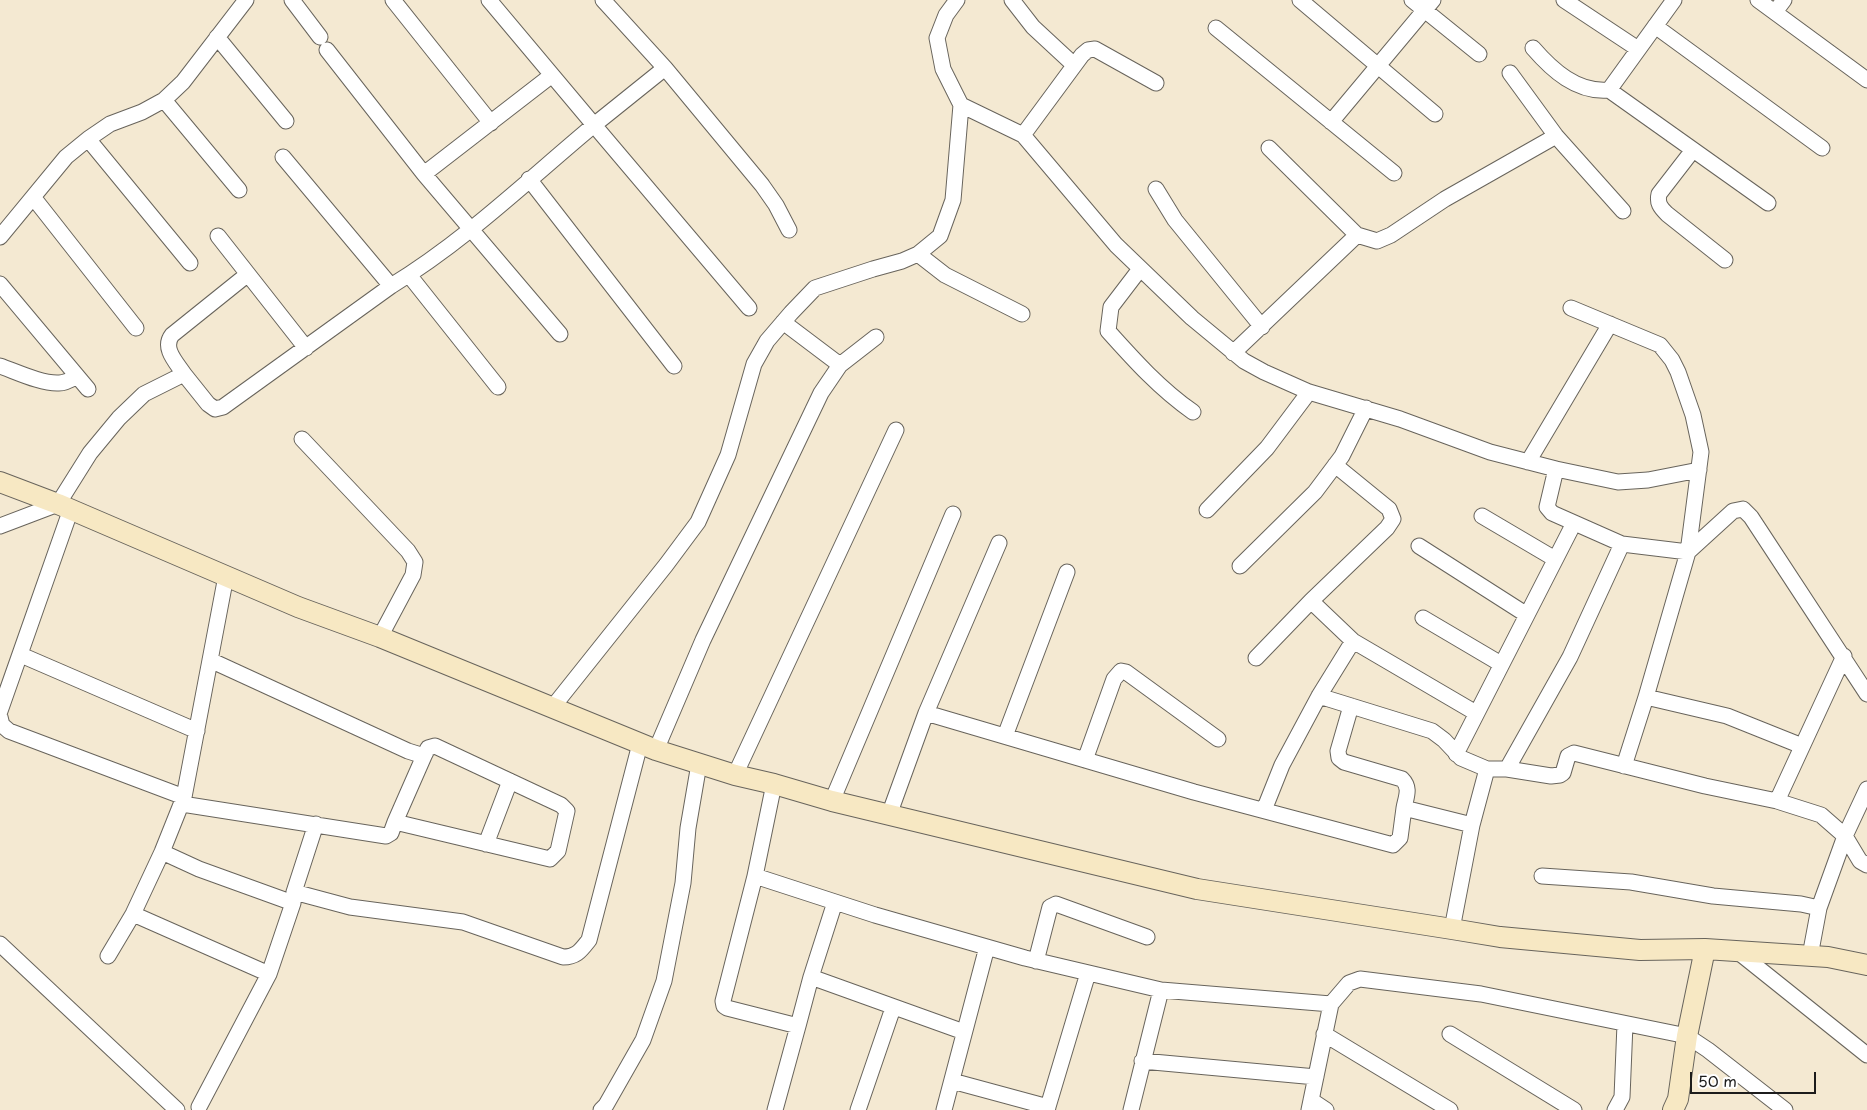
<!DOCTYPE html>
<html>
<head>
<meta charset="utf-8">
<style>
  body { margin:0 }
  #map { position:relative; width:1867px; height:1110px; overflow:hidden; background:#f4e9d2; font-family:"Playpen Sans",sans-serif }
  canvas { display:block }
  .scale { position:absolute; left:1690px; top:1072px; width:126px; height:22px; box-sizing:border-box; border:2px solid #1c1c1c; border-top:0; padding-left:6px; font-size:15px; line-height:18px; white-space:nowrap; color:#1c1c1c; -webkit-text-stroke:4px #fff; paint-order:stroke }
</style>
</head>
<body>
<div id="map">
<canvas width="1867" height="1110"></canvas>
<div class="scale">50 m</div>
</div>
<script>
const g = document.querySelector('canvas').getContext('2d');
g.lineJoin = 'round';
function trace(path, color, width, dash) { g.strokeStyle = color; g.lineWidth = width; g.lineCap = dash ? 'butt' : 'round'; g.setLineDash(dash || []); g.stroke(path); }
const street = new Path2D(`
  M 292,0 L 320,37
  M 393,0 L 491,123
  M 489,0 L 594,125 L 665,68 L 603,0
  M 1012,0 L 1033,27 L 1074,65
  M 1300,0 L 1435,114
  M 1412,0 L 1479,54
  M 1564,0 L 1638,49
  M 1758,0 L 1867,80
  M 1775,12 L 1784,0
  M 1655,26 L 1822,148
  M 1216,28 L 1394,173
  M 217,37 L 286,121
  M 1533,48 C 1552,70 1577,93 1609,90 L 1768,203
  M 327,50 L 424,174 L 560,334
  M 665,68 L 762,185 L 776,205 L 789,230
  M 1510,73 L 1556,136 L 1623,211
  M 1609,90 L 1674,0
  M 164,100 L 239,190
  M 961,105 L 1023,135 L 1116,245 L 1192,318 L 1244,361 L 1264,372 L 1309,392 L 1400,419 L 1490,452 L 1556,469 L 1547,507 L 1552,513 L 1622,544 L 1688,552 L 1733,511 L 1743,509 L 1751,517 L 1867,694
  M 1331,122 L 1433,0
  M 1023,135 L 1082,55 L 1088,50 L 1095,49 L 1156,83
  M 88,139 L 190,263
  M 1269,148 L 1357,235
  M 1693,150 L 1659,194 C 1657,203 1660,207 1667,214 L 1725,260
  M 283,157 L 391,286
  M 424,174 L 552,75
  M 529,179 L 674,366
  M 1156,189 L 1175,220 L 1262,327
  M 33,197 L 136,328
  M 218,236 L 306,348
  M 0,237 L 66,157 L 88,139 L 110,124 L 142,112 L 164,100 L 183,82 L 246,0
  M 918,254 L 945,275 L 1022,314
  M 1140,269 L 1111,307 L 1108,331 C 1134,360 1160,389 1193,412
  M 409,275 L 498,387
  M 0,284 L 88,389
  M 1571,308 L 1660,345 L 1672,360 L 1678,372 L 1693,415 L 1701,452 L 1688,552 L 1646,697 L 1624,766
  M 783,322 L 840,365
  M 1233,353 L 1357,235 L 1377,241 L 1391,235 L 1445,199 L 1556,136
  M 0,366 C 17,372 42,384 59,383 C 66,383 72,379 77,376
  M 184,374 C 176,362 162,348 172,335 L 248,274
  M 302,439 L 408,551 L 415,562 L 413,575 L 380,637
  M 1528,462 L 1610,324
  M 1556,469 L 1618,482 L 1648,480 L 1699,470
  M 1207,510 L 1267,448 L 1309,392
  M 1482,516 L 1555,559
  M 0,526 L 58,504 L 90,453 L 119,418 L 144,394 L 184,374 L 208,404 L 215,409 L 223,407 L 391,286 C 465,241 528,180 594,125 L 749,308
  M 1419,546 L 1527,615
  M 1240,566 L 1315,492 L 1342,456 L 1366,408
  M 1311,601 L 1353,641 L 1476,713
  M 1423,618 L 1501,664
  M 21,655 L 197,731
  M 1256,658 L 1311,601 L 1387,528 L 1393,519 L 1389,509 L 1335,465
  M 210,660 L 408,751 L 424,756
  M 1319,696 L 1432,731 L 1444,740 L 1461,758 L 1487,769
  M 1646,697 L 1727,716 L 1802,746
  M 1351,706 L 1338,751 L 1339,758 L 1344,762 L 1402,779 C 1411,788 1406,797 1404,808
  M 552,708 L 666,565 L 698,522 L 728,455 L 754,364 L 767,341 L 791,313 L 815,288 L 873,269 L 902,261 L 918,254 L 940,236 L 953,200 L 961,105 L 943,69 L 937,38 L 946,15 L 957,0
  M 0,711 L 71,509
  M 926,713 L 999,543
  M 0,717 L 2,725 L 9,731 L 184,797
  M 1005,736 L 1067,572
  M 656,750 L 703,640 L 821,393 L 840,365 L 876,337
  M 1456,754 L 1574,523
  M 1085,760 L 1114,679 L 1121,671 L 1126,672 L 1218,739
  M 1507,769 L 1570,657 L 1622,544
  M 735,775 L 896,430
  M 774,784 L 755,876 L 875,915 L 1025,958 L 1161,990 L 1331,1004 L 1349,983 L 1360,979 L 1481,994 L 1687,1036 L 1708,1050 L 1785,1110
  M 832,801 L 953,514
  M 1777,801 L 1844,656
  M 182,804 L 386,836 L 391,833 L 395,822 L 424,756 L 428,748 L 435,746 L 561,805 L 567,811 L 558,851 L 550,859 L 395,822
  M 1264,810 L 1282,765 L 1319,696 L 1353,641
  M 889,815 L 926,713 L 1194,792 L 1393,845 L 1400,838 L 1404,808 L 1472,825 L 1487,769 L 1507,769 L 1551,776 L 1560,775 L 1563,773 L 1568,756 L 1574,753 L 1705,786 L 1777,801 L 1821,815 L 1845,836 L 1860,861 L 1867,865
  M 486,844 L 510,781
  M 162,852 L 199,869 L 293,903
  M 755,876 L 723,1001 L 724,1006 L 727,1008 L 798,1026 L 775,1110
  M 1542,876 L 1631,882 L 1713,896 L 1801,904 L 1819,908 L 1810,956
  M 294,892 L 350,907 L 463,922 L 563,957 C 577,957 581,950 589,940 L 640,744
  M 1819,908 L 1845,836 L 1867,789
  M 133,914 L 269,974
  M 1452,929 L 1472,825
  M 0,944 L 177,1110
  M 1737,951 L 1867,1055
  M 108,956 L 133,914 L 162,852 L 184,797 L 226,576
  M 1036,961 L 1050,907 L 1056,904 L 1147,937
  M 811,977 L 964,1032
  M 798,1026 L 811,977 L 835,902
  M 1324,1034 L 1450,1110
  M 1450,1034 L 1574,1110
  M 1142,1061 L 1316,1077
  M 952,1081 L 1048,1107
  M 1311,1100 L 1326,1110
  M 199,1107 L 269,974 L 293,903 L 294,892 L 316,824
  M 601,1110 L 606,1105 L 643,1040 L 664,981 L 683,883 L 688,828 L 699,764
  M 858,1110 L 893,1008
  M 944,1110 L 987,947
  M 1047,1110 L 1088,973
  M 1131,1110 L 1161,990
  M 1309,1110 L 1331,1004
  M 1615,1110 L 1622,1097 L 1625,1024`);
const secondary = new Path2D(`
  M 0,482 L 58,504 L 298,607 L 380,637 L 656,750 L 735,775 L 774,784 L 832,801 L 1197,889 L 1452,929 L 1500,937 L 1640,950 L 1705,949 L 1828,957 L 1867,965
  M 1673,1110 L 1678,1099 L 1687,1036 L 1705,949`);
trace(street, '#68645c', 17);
trace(secondary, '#68645c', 22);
trace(street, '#fff', 15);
trace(secondary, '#f7e8c3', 20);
</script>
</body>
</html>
